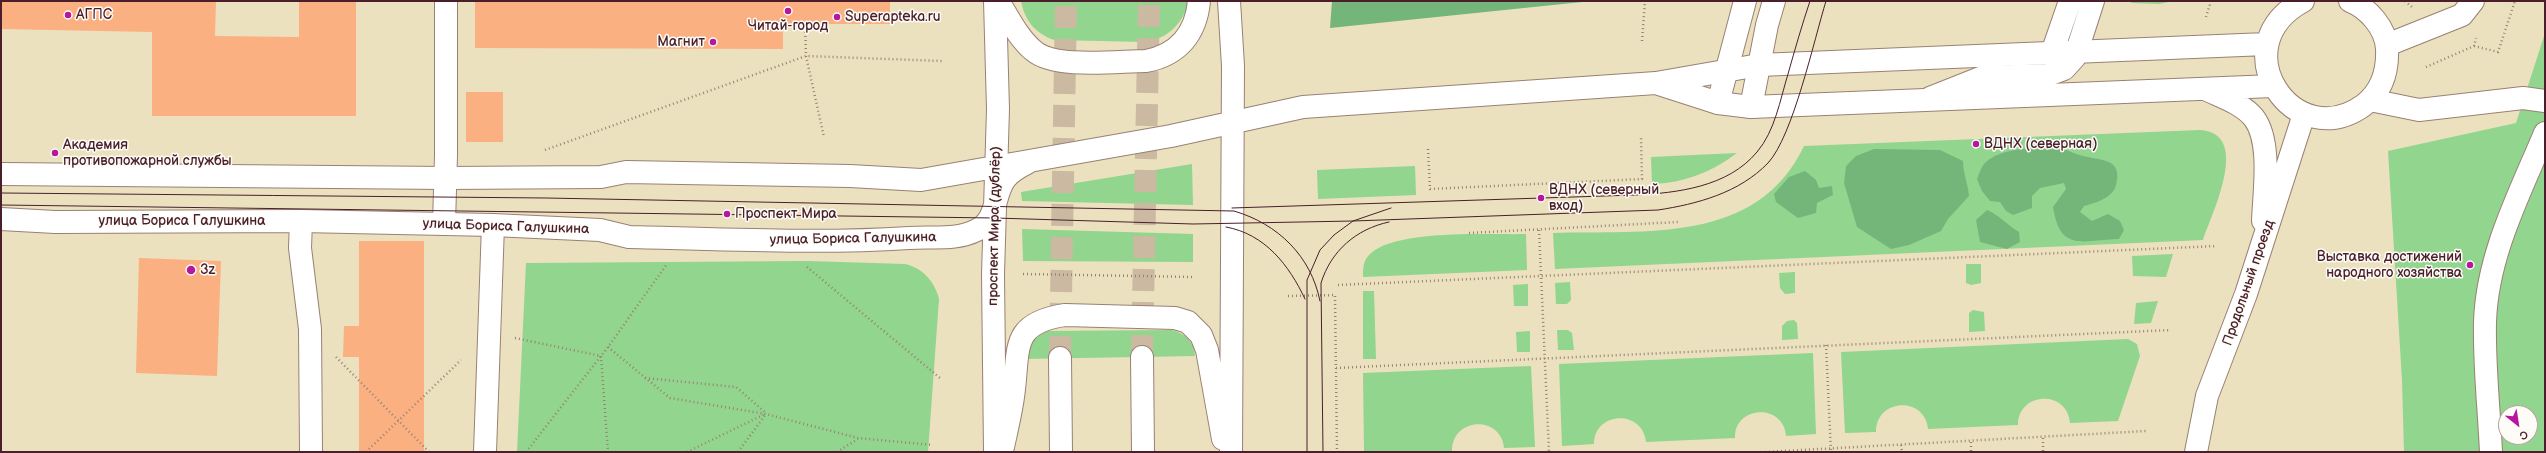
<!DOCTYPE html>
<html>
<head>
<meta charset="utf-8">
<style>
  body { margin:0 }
  #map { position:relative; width:2546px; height:453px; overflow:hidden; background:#ebe1be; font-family:"Balsamiq Sans",sans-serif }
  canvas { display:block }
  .frame { position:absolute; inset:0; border:2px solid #4a1f2b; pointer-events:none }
  .north { position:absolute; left:2498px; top:405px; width:40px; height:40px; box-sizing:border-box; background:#fdfcf7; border:1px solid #b5a4a5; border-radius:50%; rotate:150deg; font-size:11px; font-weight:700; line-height:16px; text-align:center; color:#4a1f2b }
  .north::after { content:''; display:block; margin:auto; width:14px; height:18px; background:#b5179e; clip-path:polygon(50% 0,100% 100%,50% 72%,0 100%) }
</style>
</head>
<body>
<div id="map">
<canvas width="2546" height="453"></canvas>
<div class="frame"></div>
<div class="north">С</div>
</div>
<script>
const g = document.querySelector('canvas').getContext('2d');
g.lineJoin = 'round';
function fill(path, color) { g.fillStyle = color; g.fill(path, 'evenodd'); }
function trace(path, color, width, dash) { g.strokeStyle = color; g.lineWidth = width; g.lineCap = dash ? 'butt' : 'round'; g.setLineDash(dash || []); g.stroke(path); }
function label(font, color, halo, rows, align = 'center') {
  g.font = font + ' "Balsamiq Sans",sans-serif'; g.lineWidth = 3; g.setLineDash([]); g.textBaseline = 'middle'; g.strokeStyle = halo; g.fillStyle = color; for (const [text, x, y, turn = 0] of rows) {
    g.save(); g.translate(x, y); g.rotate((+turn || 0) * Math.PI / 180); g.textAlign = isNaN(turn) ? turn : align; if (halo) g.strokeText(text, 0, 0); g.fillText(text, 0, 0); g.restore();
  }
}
fill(new Path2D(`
  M 1021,1 L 1189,1 C 1183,23 1169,38 1146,42 L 1054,40 C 1035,33 1025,21 1021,1 Z
  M 2129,1 L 2174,1 L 2159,4 L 2132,3 Z
  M 2545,33 L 2545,452 L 2404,452 L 2402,380 L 2388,151 L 2516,123 ZM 2506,413 L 2530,413 L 2530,437 L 2506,437 Z
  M 2200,130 C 2252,133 2212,213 2203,240 L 1555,269 L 1553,233 C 1645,230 1757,245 1804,146 Z
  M 1737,153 C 1712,172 1684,183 1652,184 L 1651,157 Z
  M 1192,164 L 1193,205 L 1022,201 L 1021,192 Z
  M 1415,166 L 1416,195 L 1318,199 L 1317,170 Z
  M 1022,229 L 1193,234 L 1193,262 L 1023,261 Z
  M 1526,234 L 1527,270 L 1363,277 C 1363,269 1363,260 1370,254 C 1396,229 1488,235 1526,234 Z
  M 2173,254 L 2166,277 L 2133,276 L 2132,256 Z
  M 808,261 L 905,264 C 923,268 935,282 939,299 L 928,452 L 517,452 L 526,263 Z
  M 1966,264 L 1981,264 L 1981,283 L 1971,285 L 1966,283 Z
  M 1795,272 L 1795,293 L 1785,294 L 1780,288 L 1779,273 Z
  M 1570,282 L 1571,300 L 1567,304 L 1556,304 L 1555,283 Z
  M 1528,284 L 1528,306 L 1514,306 L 1513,285 Z
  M 1363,291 L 1374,291 L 1376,359 L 1363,359 Z
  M 2158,301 L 2151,323 L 2134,324 L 2136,303 Z
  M 1973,310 L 1984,312 L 1985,331 L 1969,332 L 1969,313 Z
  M 1787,321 L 1794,320 L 1797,323 L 1798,339 L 1782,340 L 1782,326 Z
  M 1172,330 C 1186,334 1194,342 1195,356 L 1024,359 C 1026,344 1035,335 1049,331 Z
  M 1557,330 L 1568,330 L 1572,333 L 1574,350 L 1558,350 Z
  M 1530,331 L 1530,352 L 1517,352 L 1516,332 Z
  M 2128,339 L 2137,344 L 2140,356 L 2118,421 L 2070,423 C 2067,389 2018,392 2018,425 L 1928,429 C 1925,396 1876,398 1876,432 L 1845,433 L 1841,352 Z
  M 1813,353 L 1816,434 L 1786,436 C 1784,403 1734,405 1735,438 L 1646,442 C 1643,409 1594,411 1594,444 L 1562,446 L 1559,364 Z
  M 1531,366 L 1535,447 L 1504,448 C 1501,415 1452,417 1452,451 L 1364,452 L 1363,373 Z`), '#91d58e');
fill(new Path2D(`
  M 1332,1 L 1592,1 L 1330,28 Z
  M 2060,147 C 2067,150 2075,154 2083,156 C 2102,161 2123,158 2116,185 C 2113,198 2095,203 2084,206 L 2080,212 L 2092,221 L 2108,214 L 2120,221 L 2124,230 L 2119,239 C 2083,240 2060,253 2053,207 L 2066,189 L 2064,183 L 2040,188 L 2032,196 L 2032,208 L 2013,215 L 2006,211 L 2000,202 L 1990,201 L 1982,191 L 1977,179 C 1979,174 1981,168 1984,164 C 1999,147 2039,147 2060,147 Z
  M 1874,149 L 1940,150 L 1963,161 C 1963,174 1968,183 1969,196 L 1948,219 L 1941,231 L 1909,245 L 1891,249 L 1857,227 L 1844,183 L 1846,166 L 1856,156 Z
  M 1805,171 L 1816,180 L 1819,188 L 1832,186 L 1833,195 L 1817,203 L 1816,213 L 1798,218 L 1776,202 L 1774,194 L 1789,177 Z
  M 1987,210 C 1999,215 2007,225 2019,232 L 2020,242 L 2007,249 L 1980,242 L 1976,220 Z`), '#74b679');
fill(new Path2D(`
  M 1,1 L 216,1 L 215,36 L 299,37 L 299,1 L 356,1 L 356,116 L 152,116 L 152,32 L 1,29 Z
  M 475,1 L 890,1 L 890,24 L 783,24 L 783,49 L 475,48 Z
  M 466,92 L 503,92 L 503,142 L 466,142 Z
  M 359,241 L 424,241 L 424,452 L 359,452 L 359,357 L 343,357 L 344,326 L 359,326 Z
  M 139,258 L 221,261 L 217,376 L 136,373 Z`), '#fbb081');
trace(new Path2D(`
  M 1142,357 L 1149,1
  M 1060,358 L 1066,1`), '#cbbaa1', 22, [22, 11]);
const minor = new Path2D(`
  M 2387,45 L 2462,15 L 2473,1
  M 2052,53 L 2070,1
  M 1930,98 L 1983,77 L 2048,75 L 2064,69 L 2075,57 L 2093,1
  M 2370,100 L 2419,110 L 2523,98 L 2545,101
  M 1718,103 L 1745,1
  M 1751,107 L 1767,25 L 1774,1
  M 301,221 L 300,248 L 310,329 L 311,452
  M 444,224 L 446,155 L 446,1
  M 485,452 L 493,225
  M 2491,452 C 2489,409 2484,365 2485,322 C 2487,255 2520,193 2545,133`);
const major = new Path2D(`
  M 995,1 L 998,109 L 993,274 L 995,452
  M 998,1 C 1009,18 1018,38 1034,51 C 1055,69 1118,61 1146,61 C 1178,55 1196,34 1199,1
  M 1229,1 L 1233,66 L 1231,452
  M 2303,1 C 2220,46 2294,156 2364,105 C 2382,91 2388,71 2387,49 C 2386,28 2368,8 2350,1
  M 1659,84 L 1718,103 L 1751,107 L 2273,86
  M 2207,90 C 2222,97 2243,104 2254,118 C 2272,142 2264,192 2263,221
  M 1,174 L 446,178 L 601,177 L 626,172 L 850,176 L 921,180 L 1171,136 L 1303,107 L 1656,83 L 1759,65 L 2266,44
  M 1,219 L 55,222 L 301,221 L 493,225 L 600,230 L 629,237 C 722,239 816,244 909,238 C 933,236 955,241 977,230 C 998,220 993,195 1005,179 C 1011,171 1019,167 1027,163
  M 1142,357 L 1143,452
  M 1060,358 L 1061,452
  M 1003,447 C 1007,428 1012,409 1014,389 C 1019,346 1012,323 1065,315 L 1175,318 L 1188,322 L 1201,335 L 1207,350 L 1223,439
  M 2196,452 L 2207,396 L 2246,294 L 2304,114`);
trace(minor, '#9a8074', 24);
trace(major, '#9a8074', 24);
trace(new Path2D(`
  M 2405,1 L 2412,7
  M 2206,17 L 2211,1
  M 805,24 L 806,56 L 824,137
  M 1642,41 L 1645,1
  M 2474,46 L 2498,52 L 2515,1
  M 2426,67 L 2474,46 L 2476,38
  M 1428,149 L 1430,189 L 1642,179 L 1641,137
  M 545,150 L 806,56 L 942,61
  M 1539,230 L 1549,452
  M 1469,233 L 1678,222
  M 807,267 L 940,378
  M 1023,274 L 1194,277
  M 1338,285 L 2217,246
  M 1288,296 L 1335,295 L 1337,452
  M 515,338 L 601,356 L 608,452
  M 1826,345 L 1831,452
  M 608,347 L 670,398 L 766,414 L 858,438 L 933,445
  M 336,357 L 429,452
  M 1336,368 L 2171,330
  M 645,378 L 736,387 L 766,413
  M 2043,438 L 2043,452
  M 1971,442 L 1971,452
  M 1901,445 L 1902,452
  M 366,452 L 461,360
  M 526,452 L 608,347 L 667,264
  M 687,452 L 765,414
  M 738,452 L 766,414
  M 837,452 L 858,439
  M 1765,452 L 2146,431`), '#9a8074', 2.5, [1, 3]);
trace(minor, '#fff', 22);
trace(major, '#fff', 22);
trace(new Path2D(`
  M 1,193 L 546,198 L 1234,211 C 1278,224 1311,256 1320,301
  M 1,205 L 995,218 L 1193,224 L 1353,221 L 1658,210 C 1697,204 1739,193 1768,163 C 1793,136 1814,40 1826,1
  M 1232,208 L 1635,195 C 1677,193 1728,187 1757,152 C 1775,131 1780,100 1788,74 C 1795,49 1802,25 1810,1
  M 1226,227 C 1265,234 1289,265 1305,299
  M 1307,452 L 1307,280 L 1320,250 L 1334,235 L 1353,221 L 1391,208
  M 1323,452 L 1321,283 C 1331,251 1356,229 1389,222`), '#4a1f2b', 1);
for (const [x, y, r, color] of [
  [788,11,4,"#b5179e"],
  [68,15,4,"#b5179e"],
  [837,17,4,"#b5179e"],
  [713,42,4,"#b5179e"],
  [1976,144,4,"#b5179e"],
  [55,153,4,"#b5179e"],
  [1541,198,4,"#b5179e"],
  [727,214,4,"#b5179e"],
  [2470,265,4,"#b5179e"],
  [191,270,5,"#b5179e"]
]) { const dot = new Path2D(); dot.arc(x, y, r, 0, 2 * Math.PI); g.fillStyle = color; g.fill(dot); trace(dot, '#fdfcf7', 1.5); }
label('14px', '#4a1f2b', '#fdfcf7', [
  ["АГПС",76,15],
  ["Superapteka.ru",845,17],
  ["Читай-город",788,26,"center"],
  ["Магнит",705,42,"right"],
  ["ВДНХ (северная)",1984,144],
  ["Академия",63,145],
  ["противопожарной службы",63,161],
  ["ВДНХ (северный",1549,190],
  ["вход)",1549,206],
  ["Проспект Мира",735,214],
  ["Выставка достижений",2462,257,"right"],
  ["народного хозяйства",2462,273,"right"],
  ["3z",200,270]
], 'left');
label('14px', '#4a1f2b', '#fdfcf7', [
  ["улица Бориса Галушкина",182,221],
  ["проспект Мира (дублёр)",995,226,-89],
  ["улица Бориса Галушкина",506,227,2],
  ["улица Бориса Галушкина",853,239,-1],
  ["Продольный проезд",2249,283,-71]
]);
</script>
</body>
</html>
